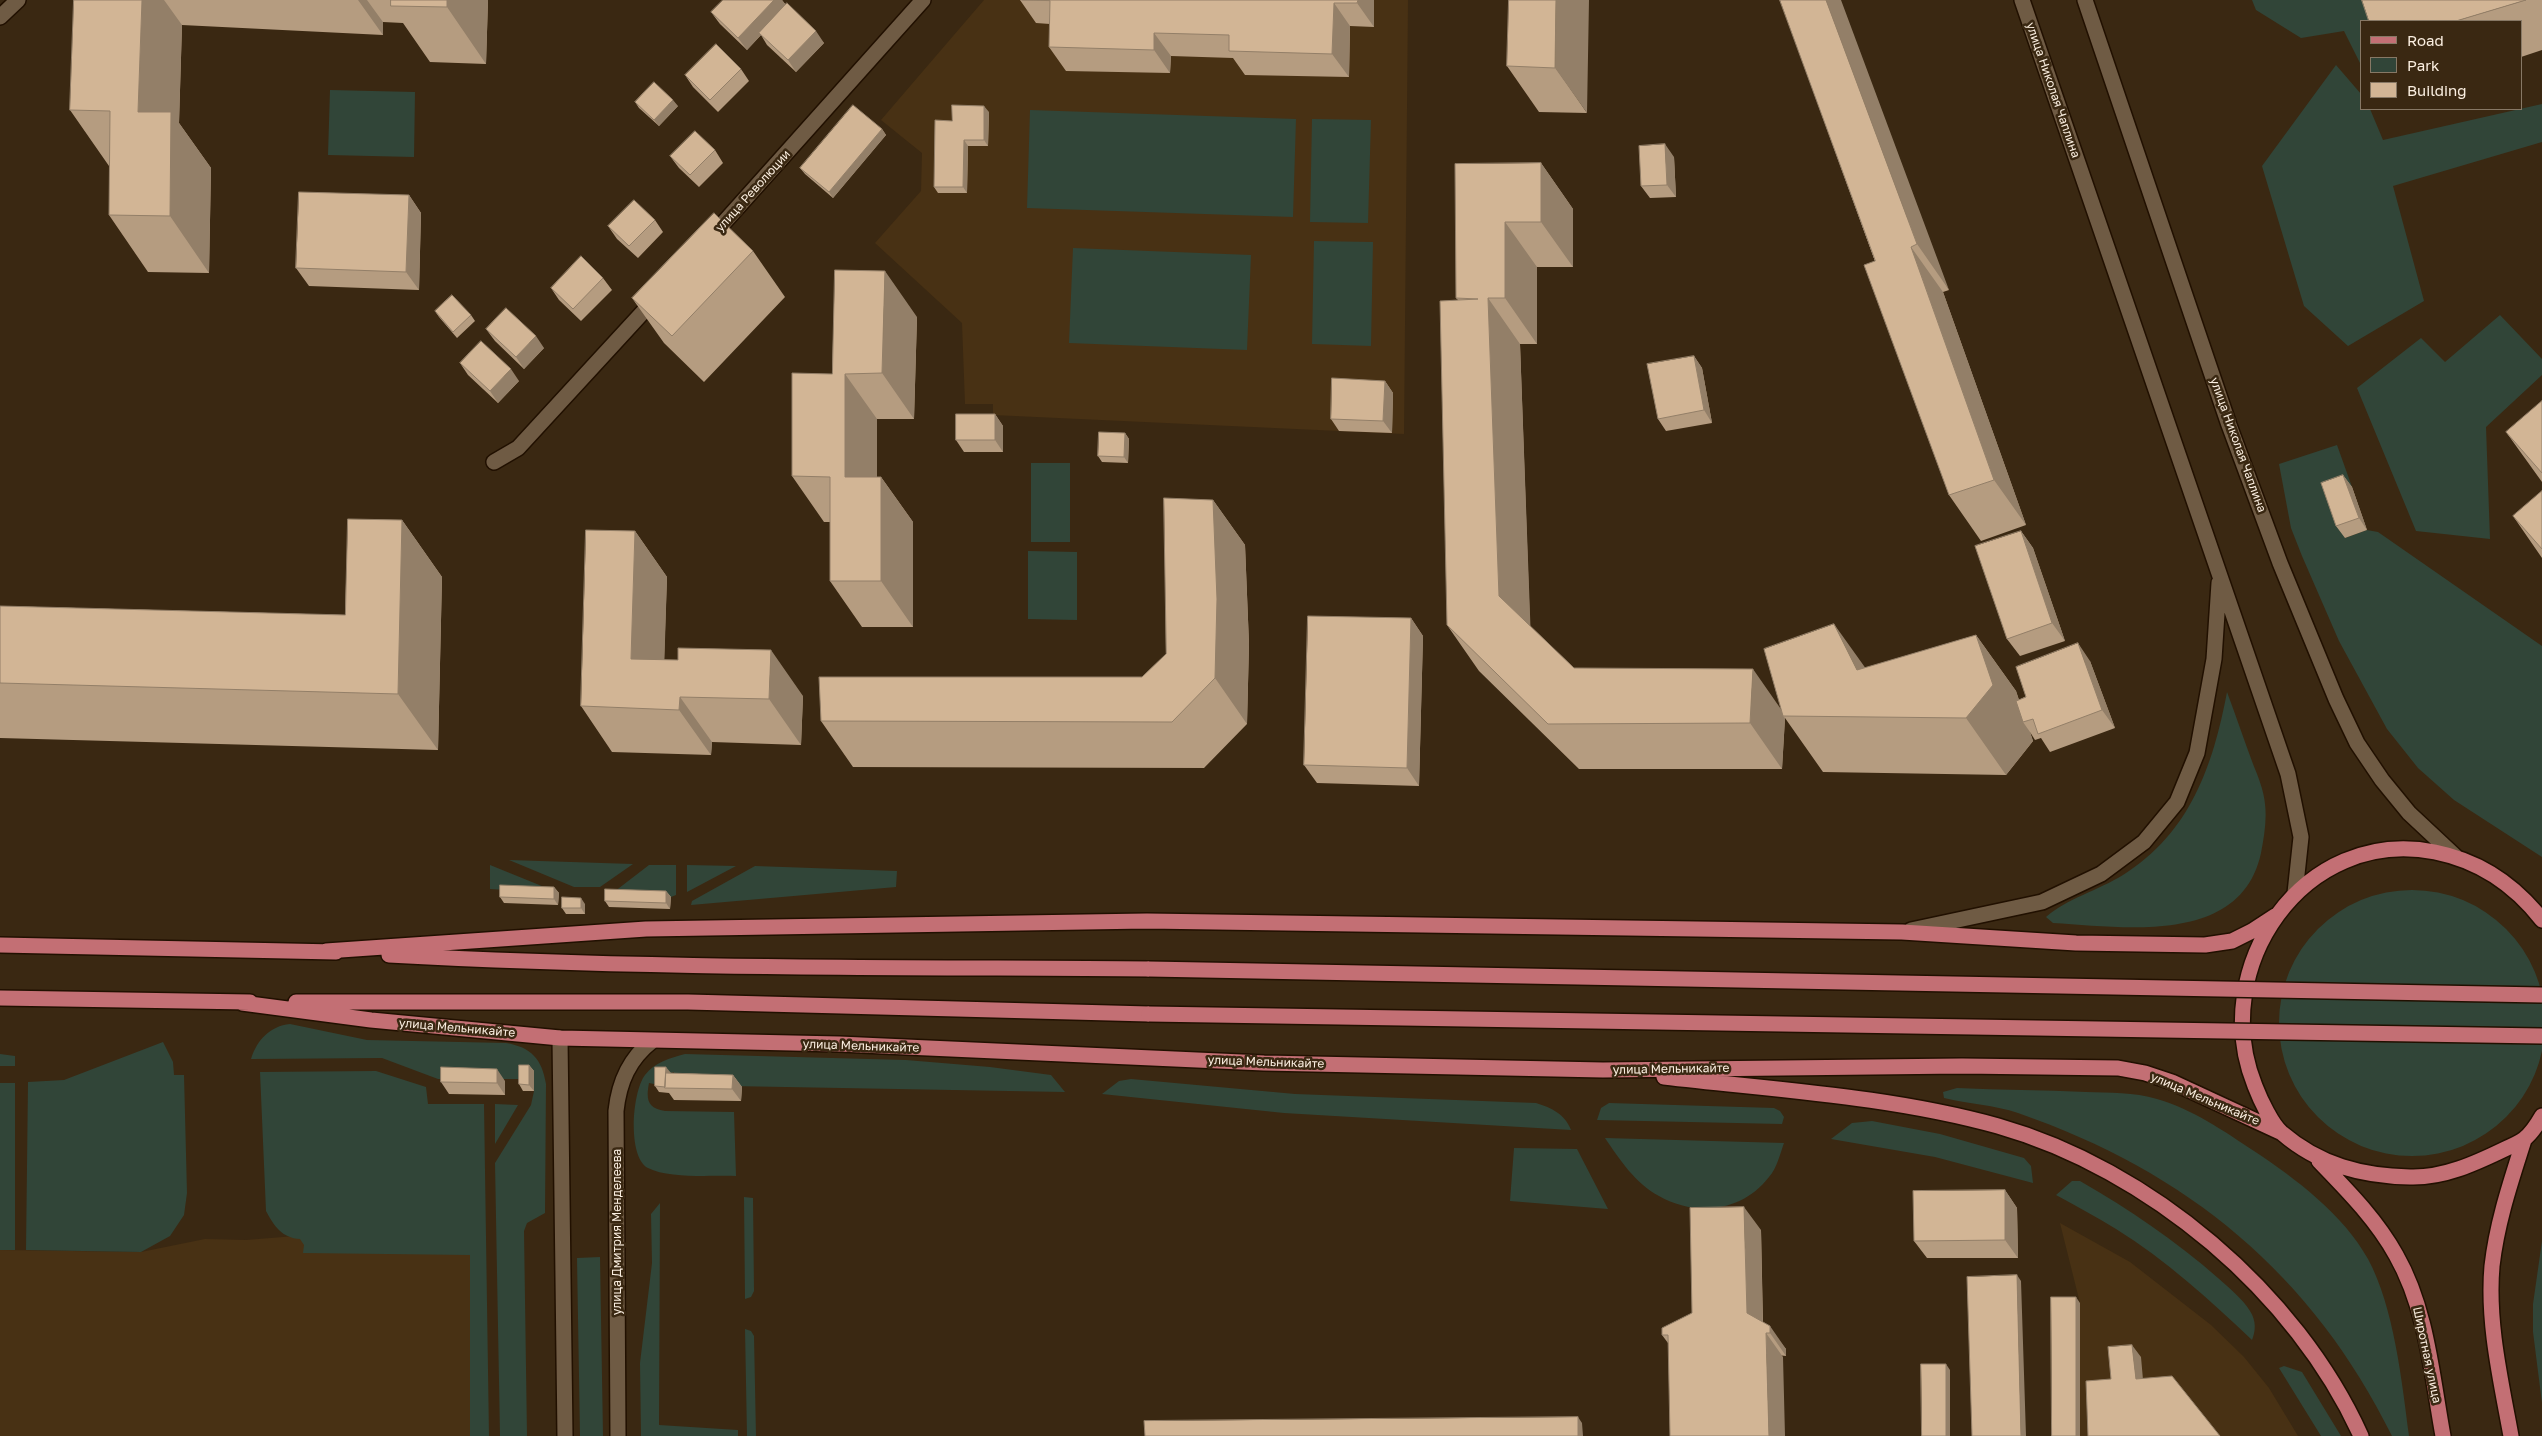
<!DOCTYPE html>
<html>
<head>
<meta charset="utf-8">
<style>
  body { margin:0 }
  #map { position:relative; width:2542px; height:1436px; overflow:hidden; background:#3a2812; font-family:"Golos Text",sans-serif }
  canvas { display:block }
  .legend { position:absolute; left:2360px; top:20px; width:162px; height:90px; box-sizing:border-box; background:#3a2812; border:1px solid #877865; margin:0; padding:6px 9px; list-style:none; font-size:15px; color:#fbefe1 }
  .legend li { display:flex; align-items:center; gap:10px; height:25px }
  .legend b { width:25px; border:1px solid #877865 }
</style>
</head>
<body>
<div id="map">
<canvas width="2542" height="1436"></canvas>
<ul class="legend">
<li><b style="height:6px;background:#c36f74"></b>Road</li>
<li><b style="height:14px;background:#314538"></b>Park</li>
<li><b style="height:14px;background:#d2b595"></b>Building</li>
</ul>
</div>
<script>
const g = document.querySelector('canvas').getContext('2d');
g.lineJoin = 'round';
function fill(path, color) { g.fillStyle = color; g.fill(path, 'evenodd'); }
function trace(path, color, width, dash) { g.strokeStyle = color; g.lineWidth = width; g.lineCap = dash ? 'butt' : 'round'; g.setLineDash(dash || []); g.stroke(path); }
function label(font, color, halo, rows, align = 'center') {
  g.font = font + ' "Golos Text",sans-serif'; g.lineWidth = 5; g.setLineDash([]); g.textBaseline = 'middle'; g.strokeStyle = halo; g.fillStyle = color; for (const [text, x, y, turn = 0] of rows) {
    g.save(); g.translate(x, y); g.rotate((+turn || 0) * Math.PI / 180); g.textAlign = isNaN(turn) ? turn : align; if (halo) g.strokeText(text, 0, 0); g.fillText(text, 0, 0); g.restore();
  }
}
fill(new Path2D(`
  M 984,0 L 1408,0 L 1404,434 L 993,415 L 993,404 L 965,404 L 962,323 L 875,243 L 921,191 L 922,153 L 881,120 Z
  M 2060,1223 L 2130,1262 L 2211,1325 L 2244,1357 L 2269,1388 L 2298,1436 L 2080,1436 L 2080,1303 Z
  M 308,1235 L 482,1237 L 486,1436 L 0,1436 L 0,1250 L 141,1252 L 205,1239 L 246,1240 Z`), '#483114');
fill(new Path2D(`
  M 2252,0 L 2372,0 L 2379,21 L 2361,21 L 2361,65 L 2344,31 L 2301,38 L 2256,10 Z
  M 2336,65 L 2361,94 L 2361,109 L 2370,109 L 2383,140 L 2542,104 L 2542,142 L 2393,186 L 2424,301 L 2348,346 L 2304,306 L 2262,166 Z
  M 330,90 L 415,92 L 414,157 L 328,155 Z
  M 1030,110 L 1296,119 L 1293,217 L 1027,208 Z
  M 1312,119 L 1371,120 L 1368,223 L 1310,222 Z
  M 1314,241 L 1373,242 L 1371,346 L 1312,344 Z
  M 1073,248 L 1251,255 L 1247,350 L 1069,343 Z
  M 2500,315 L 2542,359 L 2542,375 L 2486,427 L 2490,539 L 2416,531 L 2357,388 L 2421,338 L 2445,362 Z
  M 2337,445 L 2352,487 L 2330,495 L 2345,538 L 2367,530 L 2378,532 L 2542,646 L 2542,857 L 2454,800 L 2418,768 L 2387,729 L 2339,641 L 2302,556 L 2291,528 L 2279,464 Z
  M 1031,463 L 1070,463 L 1070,542 L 1031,542 Z
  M 1028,551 L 1077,552 L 1077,620 L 1028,619 Z
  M 2227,692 C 2236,716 2244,740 2253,764 C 2258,776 2264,791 2265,804 C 2267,820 2264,837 2261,853 C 2241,946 2124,927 2053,923 L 2046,917 C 2066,899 2099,890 2123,875 C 2190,833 2213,766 2227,692 Z
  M 509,860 L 633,864 L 600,887 L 574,887 Z
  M 490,865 L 559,893 L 490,889 Z
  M 649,865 L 676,865 L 676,895 L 671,897 L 610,895 Z
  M 687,865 L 736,866 L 687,892 Z
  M 755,866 L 897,871 L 896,887 L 691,905 L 692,901 Z
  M2279 1023a133 133 0 1 1 266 0a133 133 0 1 1-266 0Z
  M 290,1024 L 367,1040 L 506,1043 C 531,1047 542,1059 546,1084 L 545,1213 L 527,1223 L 524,1231 L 527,1436 L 500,1436 L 495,1163 L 531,1105 L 534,1091 L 523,1079 L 438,1079 L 382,1058 L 251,1059 C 257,1040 270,1026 290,1024 Z
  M 163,1042 L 173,1062 L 174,1075 L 184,1075 L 187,1193 L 184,1215 L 170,1236 L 141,1252 L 26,1250 L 28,1082 L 64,1080 Z
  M 0,1054 L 15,1056 L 15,1066 L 0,1066 Z
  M 685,1054 L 906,1060 L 990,1067 L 1051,1075 L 1065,1092 L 674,1085 L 674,1072 L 671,1073 L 659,1085 L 649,1083 C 646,1099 647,1108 665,1111 L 734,1112 L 736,1176 C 711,1175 669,1179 648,1168 C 627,1157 632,1092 645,1075 C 655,1062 670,1058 685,1054 Z
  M 376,1071 L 426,1087 L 428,1104 L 484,1104 L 489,1436 L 470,1436 L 470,1255 L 303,1253 L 304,1245 L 300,1239 C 282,1238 274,1226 266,1211 L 260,1072 Z
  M 1131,1079 L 1295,1094 L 1536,1103 C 1552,1108 1565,1114 1571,1130 L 1284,1113 L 1102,1094 L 1119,1081 Z
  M 0,1083 L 15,1083 L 15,1250 L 0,1250 Z
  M 1957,1088 C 2000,1090 2043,1090 2086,1092 C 2109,1093 2134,1092 2157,1099 C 2192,1109 2224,1131 2254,1151 C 2296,1179 2343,1214 2368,1259 C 2394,1307 2402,1382 2409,1436 L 2392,1436 C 2312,1274 2188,1172 2018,1113 C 1995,1105 1968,1104 1944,1098 L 1943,1092 Z
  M 1609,1103 L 1774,1108 L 1780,1111 L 1784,1117 L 1782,1124 L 1597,1120 L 1601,1108 Z
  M 495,1104 L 518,1105 L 495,1144 Z
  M 1872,1121 L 1940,1134 L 2024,1158 L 2031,1166 L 2033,1183 L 1935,1157 L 1831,1139 L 1852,1123 Z
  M 1605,1138 L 1784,1143 C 1780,1154 1777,1168 1769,1177 C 1742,1212 1696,1217 1659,1196 C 1635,1183 1620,1160 1605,1138 Z
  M 1514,1148 L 1577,1149 L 1608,1209 L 1510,1201 Z
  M 2072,1181 L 2080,1181 C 2129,1209 2176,1241 2218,1278 C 2228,1287 2243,1299 2250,1311 C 2256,1320 2256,1330 2252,1340 C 2210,1300 2166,1260 2116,1229 C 2097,1217 2076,1206 2056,1195 Z
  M 744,1197 L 753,1198 L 754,1291 L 751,1297 L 745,1299 Z
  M 660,1203 L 659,1425 L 738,1430 L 738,1436 L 641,1436 L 640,1363 L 652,1263 L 651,1214 Z
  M 2542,1241 L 2542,1403 L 2533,1332 L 2533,1304 Z
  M 600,1257 L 603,1436 L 580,1436 L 577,1258 Z
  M 745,1329 L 751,1331 L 754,1336 L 756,1436 L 747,1436 Z
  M 2284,1366 L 2302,1372 L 2341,1436 L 2321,1436 L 2279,1368 Z`), '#314538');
const minor = new Path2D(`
  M 2022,0 L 2288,774 L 2301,837 L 2295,893
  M 2085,0 L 2229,425 L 2280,563 L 2336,699 L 2357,743 L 2382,780 L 2409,813 L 2455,856
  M 0,17 L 18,0
  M 711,237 L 923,0
  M 494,462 L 518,448 L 655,299
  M 1911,930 L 2042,902 L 2101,874 L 2144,842 L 2177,802 L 2197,753 L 2214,659 L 2219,583
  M 560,1038 L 565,1436
  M 618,1436 L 616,1111 C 619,1082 629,1059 652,1041`);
const major = new Path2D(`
  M 2542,920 C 2514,884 2480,861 2435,852 C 2303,826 2207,968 2255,1086 C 2260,1099 2272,1125 2282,1133 C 2319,1165 2362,1176 2410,1177 C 2444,1178 2476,1163 2505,1149 C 2511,1146 2519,1143 2524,1139 C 2531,1134 2538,1123 2542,1116
  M 0,945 L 336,952
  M 326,951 L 646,929 L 1147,921 L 1902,932 L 2076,943 L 2205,945 L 2232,941 L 2252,931 L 2275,916
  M 389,955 C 642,969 896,967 1149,969
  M 0,998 L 250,1002
  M 296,1002 L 688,1002 L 1149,1014
  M 242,1003 L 371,1020 L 560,1038 L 839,1044 L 1264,1063 L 1603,1070 L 1962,1066 L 2118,1068 L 2145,1073 L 2172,1082 L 2280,1132
  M 1664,1077 C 1775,1090 1890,1096 1998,1126 C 2149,1169 2296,1292 2361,1436
  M 2319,1161 C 2347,1190 2376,1219 2396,1255 C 2427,1309 2432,1376 2443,1436
  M 2511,1436 C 2501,1381 2487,1322 2492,1266 C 2497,1222 2511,1181 2524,1140`);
trace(minor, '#211000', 18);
trace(major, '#211000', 18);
trace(minor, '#6f5b44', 15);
trace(major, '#c36f74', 15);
const majorBridge = new Path2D(`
  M 1149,969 L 2542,995
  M 1149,1014 L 2542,1036`);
trace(majorBridge, '#211000', 18, []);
trace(majorBridge, '#c36f74', 15);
fill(new Path2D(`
  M 74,0 L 488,0 L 486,64 L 430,62 L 403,23 L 383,22 L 383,35 L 182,25 L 179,123 L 211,168 L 209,273 L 148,272 L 109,215 L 109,166 L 70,110 Z
  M 782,0 L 786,5 L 824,43 L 796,72 L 767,45 L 761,35 L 747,50 L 720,24 L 711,12 Z
  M 1020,0 L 1374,0 L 1374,27 L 1350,26 L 1349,77 L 1245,75 L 1233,58 L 1171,56 L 1170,73 L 1066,71 L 1049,47 L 1050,24 L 1036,23 Z
  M 1509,0 L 1587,113 L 1539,112 L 1507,66 Z
  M 1780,0 L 1949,290 L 1943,292 L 2026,525 L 1981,541 L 1949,495 L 1875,261 Z
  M 2526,0 L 2542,0 L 2542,50 L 2521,57 L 2521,21 L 2456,21 Z
  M 741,69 L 749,81 L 718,112 L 693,87 L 685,75 Z
  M 635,102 L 678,106 L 659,126 L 639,108 Z
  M 989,112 L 988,146 L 968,146 L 967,193 L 938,193 L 934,187 L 952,121 Z
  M 882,129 L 886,135 L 833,198 L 805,174 L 800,168 Z
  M 715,150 L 723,163 L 699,187 L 679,168 L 670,156 Z
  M 1674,157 L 1676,197 L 1650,198 L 1641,186 Z
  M 1541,163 L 1573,209 L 1573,267 L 1537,267 L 1537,344 L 1520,344 L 1530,626 L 1574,668 L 1782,710 L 1865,668 L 1976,635 L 2016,691 L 2019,700 L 2090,661 L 2115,728 L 2050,752 L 2041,738 L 2035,740 L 2030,732 L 2033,741 L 2006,775 L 1823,772 L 1785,718 L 1782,769 L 1579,769 L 1479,671 L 1447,625 L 1458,300 L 1456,298 Z
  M 409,195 L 421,213 L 419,290 L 309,286 L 296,268 Z
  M 655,220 L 663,232 L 638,258 L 617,239 L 608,226 Z
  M 753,251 L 785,297 L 704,382 L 664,343 L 632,298 Z
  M 603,278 L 612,290 L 581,321 L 559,300 L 551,288 Z
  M 435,311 L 471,315 L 475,321 L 457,338 L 439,317 Z
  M 917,317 L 914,419 L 877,419 L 877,477 L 881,477 L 913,522 L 913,627 L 862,627 L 830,581 L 830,522 L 824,522 L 792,476 L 832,374 Z
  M 486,329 L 544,348 L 524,369 L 495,341 Z
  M 1694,356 L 1702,368 L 1712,423 L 1666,431 L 1658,419 Z
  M 460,363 L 519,381 L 498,403 L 468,375 Z
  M 1385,381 L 1393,393 L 1392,433 L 1339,431 L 1331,419 Z
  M 2542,401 L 2542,482 L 2506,432 Z
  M 995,414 L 1003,426 L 1003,452 L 964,452 L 956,440 Z
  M 1125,433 L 1129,439 L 1128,463 L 1102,462 L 1098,456 Z
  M 2343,475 L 2352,487 L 2367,530 L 2345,538 L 2336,526 Z
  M 2542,491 L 2542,558 L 2513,516 Z
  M 1213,500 L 1245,545 L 1249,644 L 1247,724 L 1204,768 L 853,767 L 821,721 L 1142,677 L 1166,654 Z
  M 402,520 L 442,577 L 438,750 L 0,738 L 0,606 L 345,615 Z
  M 635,531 L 667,577 L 664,660 L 803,696 L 801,745 L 712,742 L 711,755 L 612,752 L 581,706 Z
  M 2021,531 L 2033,548 L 2065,641 L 2020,656 L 2007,639 Z
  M 1411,618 L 1423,636 L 1419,786 L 1317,783 L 1304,765 Z
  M 554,887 L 559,893 L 558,905 L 504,903 L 500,897 Z
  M 666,891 L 671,897 L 670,909 L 609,907 L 605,901 Z
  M 585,904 L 585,914 L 566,914 L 562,908 Z
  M 529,1065 L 534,1071 L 534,1091 L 523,1091 L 519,1084 Z
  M 671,1073 L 733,1075 L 742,1087 L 741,1101 L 674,1100 L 669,1093 L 659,1092 L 655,1086 Z
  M 505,1081 L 505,1095 L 449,1094 L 441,1082 Z
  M 2005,1190 L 2017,1208 L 2018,1258 L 1927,1258 L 1914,1241 Z
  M 1761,1230 L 1763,1322 L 1786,1349 L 1786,1356 L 1668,1343 L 1662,1335 L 1692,1313 Z`), '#b59c80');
fill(new Path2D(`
  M 142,0 L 164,0 L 182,25 L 179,123 L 211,168 L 209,273 L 170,216 L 138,112 Z
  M 358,0 L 367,0 L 383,22 L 383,35 Z
  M 447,0 L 488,0 L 486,64 L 447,7 Z
  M 774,0 L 782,0 L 787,7 L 759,33 L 761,35 L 747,50 L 738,38 Z
  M 1358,0 L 1374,0 L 1374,27 L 1357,3 Z
  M 1556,0 L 1589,0 L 1587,113 L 1555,68 Z
  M 1826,0 L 1841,0 L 1949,290 L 1917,244 Z
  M 1334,3 L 1350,26 L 1349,77 L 1332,54 Z
  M 816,31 L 824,43 L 796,72 L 788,60 Z
  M 1154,33 L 1171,56 L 1170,73 L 1154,50 Z
  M 673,100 L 678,106 L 659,126 L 654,120 Z
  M 984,106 L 989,112 L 988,146 L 984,140 Z
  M 882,129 L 886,135 L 833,198 L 829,192 Z
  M 964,140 L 968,146 L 967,193 L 963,187 Z
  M 1665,144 L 1674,157 L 1676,197 L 1667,185 Z
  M 1541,163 L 1573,209 L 1573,267 L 1541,222 Z
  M 409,195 L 421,213 L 419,290 L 406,272 Z
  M 1505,222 L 1537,267 L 1537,344 L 1505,298 Z
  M 1911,247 L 1943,292 L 2026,525 L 1994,480 Z
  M 885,271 L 917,317 L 914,419 L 882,373 Z
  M 1488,298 L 1520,344 L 1531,641 L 1499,596 Z
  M 536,336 L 544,348 L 524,369 L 516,357 Z
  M 1694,356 L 1702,368 L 1712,423 L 1704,410 Z
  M 511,369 L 519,381 L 498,403 L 490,391 Z
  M 845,374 L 877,419 L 877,522 L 845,477 Z
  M 1385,381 L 1393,393 L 1392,433 L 1383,421 Z
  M 995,414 L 1003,426 L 1003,452 L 995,440 Z
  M 1125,433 L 1129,439 L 1128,463 L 1124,457 Z
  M 2343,475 L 2352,487 L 2367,530 L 2359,518 Z
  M 881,477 L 913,522 L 913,627 L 881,581 Z
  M 1213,500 L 1245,545 L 1249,644 L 1247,724 L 1215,678 Z
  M 402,520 L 442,577 L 438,750 L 398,694 Z
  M 635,531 L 667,577 L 663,704 L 631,659 Z
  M 2021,531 L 2033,548 L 2065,641 L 2052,623 Z
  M 1411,618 L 1423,636 L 1419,786 L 1407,768 Z
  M 1834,624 L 1874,680 L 1857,670 Z
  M 1976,635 L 2016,691 L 2026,721 L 2023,722 L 2030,732 L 2033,741 L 2006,775 L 1966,718 Z
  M 2078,643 L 2090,661 L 2115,728 L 2102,710 Z
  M 771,650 L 803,696 L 801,745 L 769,699 Z
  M 1753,669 L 1785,715 L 1783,716 L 1785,718 L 1782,769 L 1750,723 Z
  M 680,697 L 712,742 L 711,755 L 679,710 Z
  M 554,887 L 559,893 L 558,905 L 554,899 Z
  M 666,891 L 671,897 L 670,909 L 666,903 Z
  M 581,898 L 585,904 L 585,914 L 581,908 Z
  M 529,1065 L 534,1071 L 534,1091 L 529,1085 Z
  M 666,1067 L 671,1073 L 666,1088 Z
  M 497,1069 L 505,1081 L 505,1095 L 497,1083 Z
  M 733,1075 L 742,1087 L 741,1101 L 732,1089 Z
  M 2005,1190 L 2017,1208 L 2018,1258 L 2005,1240 Z
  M 1744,1207 L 1761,1230 L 1763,1336 L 1747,1313 Z
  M 2017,1275 L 2021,1281 L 2026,1436 L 2021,1436 Z
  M 2076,1297 L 2080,1303 L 2080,1436 L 2076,1436 Z
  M 1770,1326 L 1786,1349 L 1786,1356 L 1770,1333 Z
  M 1766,1333 L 1783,1357 L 1785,1436 L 1769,1436 Z
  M 2132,1345 L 2141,1357 L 2144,1391 L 2136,1379 Z
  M 1946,1364 L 1950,1370 L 1950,1436 L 1946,1436 Z
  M 1578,1417 L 1582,1423 L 1583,1436 L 1578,1436 Z`), '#937f68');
const building = new Path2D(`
  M 74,0 L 142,0 L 138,112 L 171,112 L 170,216 L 109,215 L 110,111 L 70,110 Z
  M 391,0 L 447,0 L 447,7 L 391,6 Z
  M 723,0 L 774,0 L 738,38 L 711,12 Z
  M 1022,0 L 1358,0 L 1357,3 L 1334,3 L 1332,54 L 1229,51 L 1229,35 L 1154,33 L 1154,50 L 1049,47 L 1050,1 Z
  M 1509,0 L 1556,0 L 1555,68 L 1507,66 Z
  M 1780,0 L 1826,0 L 1917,244 L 1911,247 L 1994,480 L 1949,495 L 1864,265 L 1875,261 Z
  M 2362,0 L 2526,0 L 2456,21 L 2369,21 Z
  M 787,3 L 816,31 L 788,60 L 759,33 Z
  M 716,44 L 741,69 L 710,100 L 685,75 Z
  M 654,82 L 673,100 L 654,120 L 635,102 Z
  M 853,105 L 882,129 L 829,192 L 800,168 Z
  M 952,105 L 984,106 L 984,140 L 964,140 L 963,187 L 934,187 L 935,120 L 952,121 Z
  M 695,131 L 715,150 L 690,175 L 670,156 Z
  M 1665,144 L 1667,185 L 1641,186 L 1639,146 Z
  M 1541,163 L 1541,222 L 1505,222 L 1505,298 L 1488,298 L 1499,596 L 1574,668 L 1753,669 L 1750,723 L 1548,724 L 1447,625 L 1440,301 L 1478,299 L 1456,298 L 1455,164 Z
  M 299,192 L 409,195 L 406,272 L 296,268 Z
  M 634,200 L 655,220 L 629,246 L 608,226 Z
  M 714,213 L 753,251 L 672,336 L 632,298 Z
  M 581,256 L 603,278 L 573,309 L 551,288 Z
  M 835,270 L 885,271 L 882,373 L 845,374 L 845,477 L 881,477 L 881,581 L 830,581 L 830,477 L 792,476 L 792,373 L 832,374 Z
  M 452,295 L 471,315 L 453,332 L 435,311 Z
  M 506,308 L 536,336 L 516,357 L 486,329 Z
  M 481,341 L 511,369 L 490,391 L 460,363 Z
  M 1694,356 L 1704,410 L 1658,419 L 1647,364 Z
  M 1332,378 L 1385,381 L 1383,421 L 1331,419 Z
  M 2542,401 L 2542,473 L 2506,432 Z
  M 956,414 L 995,414 L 995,440 L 956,440 Z
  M 1099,432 L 1125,433 L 1124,457 L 1098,456 Z
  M 2343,475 L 2359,518 L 2336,526 L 2321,483 Z
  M 2542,491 L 2542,549 L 2513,516 Z
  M 1164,498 L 1213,500 L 1217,599 L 1215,678 L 1172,722 L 821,721 L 819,677 L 1142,677 L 1166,654 Z
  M 348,519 L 402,520 L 398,694 L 0,683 L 0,606 L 345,615 Z
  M 586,530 L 635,531 L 631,659 L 678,660 L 678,648 L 771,650 L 769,699 L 680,697 L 679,710 L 581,706 Z
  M 2021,531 L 2052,623 L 2007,639 L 1975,546 Z
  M 1308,616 L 1411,618 L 1407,768 L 1304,765 Z
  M 1834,624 L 1857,670 L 1976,635 L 1993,685 L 1966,718 L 1783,716 L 1764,649 Z
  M 2078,643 L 2102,710 L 2038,734 L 2033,719 L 2023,722 L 2016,701 L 2026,697 L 2016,667 Z
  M 500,885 L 554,887 L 554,899 L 500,897 Z
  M 605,889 L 666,891 L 666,903 L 605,901 Z
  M 562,897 L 581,898 L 581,908 L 562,908 Z
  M 519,1065 L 529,1065 L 529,1085 L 519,1084 Z
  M 441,1067 L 497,1069 L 497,1083 L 441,1082 Z
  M 655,1067 L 666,1067 L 665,1087 L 655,1086 Z
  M 666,1073 L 733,1075 L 732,1089 L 665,1088 Z
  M 2005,1190 L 2005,1240 L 1914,1241 L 1913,1191 Z
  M 1744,1207 L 1747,1313 L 1770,1326 L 1770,1333 L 1766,1333 L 1769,1436 L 1670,1436 L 1668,1335 L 1662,1335 L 1662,1328 L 1692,1313 L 1690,1208 Z
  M 2017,1275 L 2021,1436 L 1972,1436 L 1967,1277 Z
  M 2051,1297 L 2076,1297 L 2076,1436 L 2052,1436 Z
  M 2132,1345 L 2136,1379 L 2172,1376 L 2220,1436 L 2088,1436 L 2086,1381 L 2111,1379 L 2108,1347 Z
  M 1921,1364 L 1946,1364 L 1946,1436 L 1922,1436 Z
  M 1578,1417 L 1578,1436 L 1145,1436 L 1144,1421 Z`);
fill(building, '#d2b595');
trace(building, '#937f68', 1);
label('12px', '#fbefe1', '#3a2812', [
  ["улица Николая Чаплина",2053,90,71],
  ["улица Революции",753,191,-48],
  ["улица Николая Чаплина",2238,445,70],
  ["улица Мельникайте",457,1028,5],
  ["улица Мельникайте",861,1046,2],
  ["улица Мельникайте",1266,1062,2],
  ["улица Мельникайте",1671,1069,-1],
  ["улица Мельникайте",2205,1099,23],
  ["улица Дмитрия Менделеева",617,1232,-90],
  ["Широтная улица",2427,1355,78]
]);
</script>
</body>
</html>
